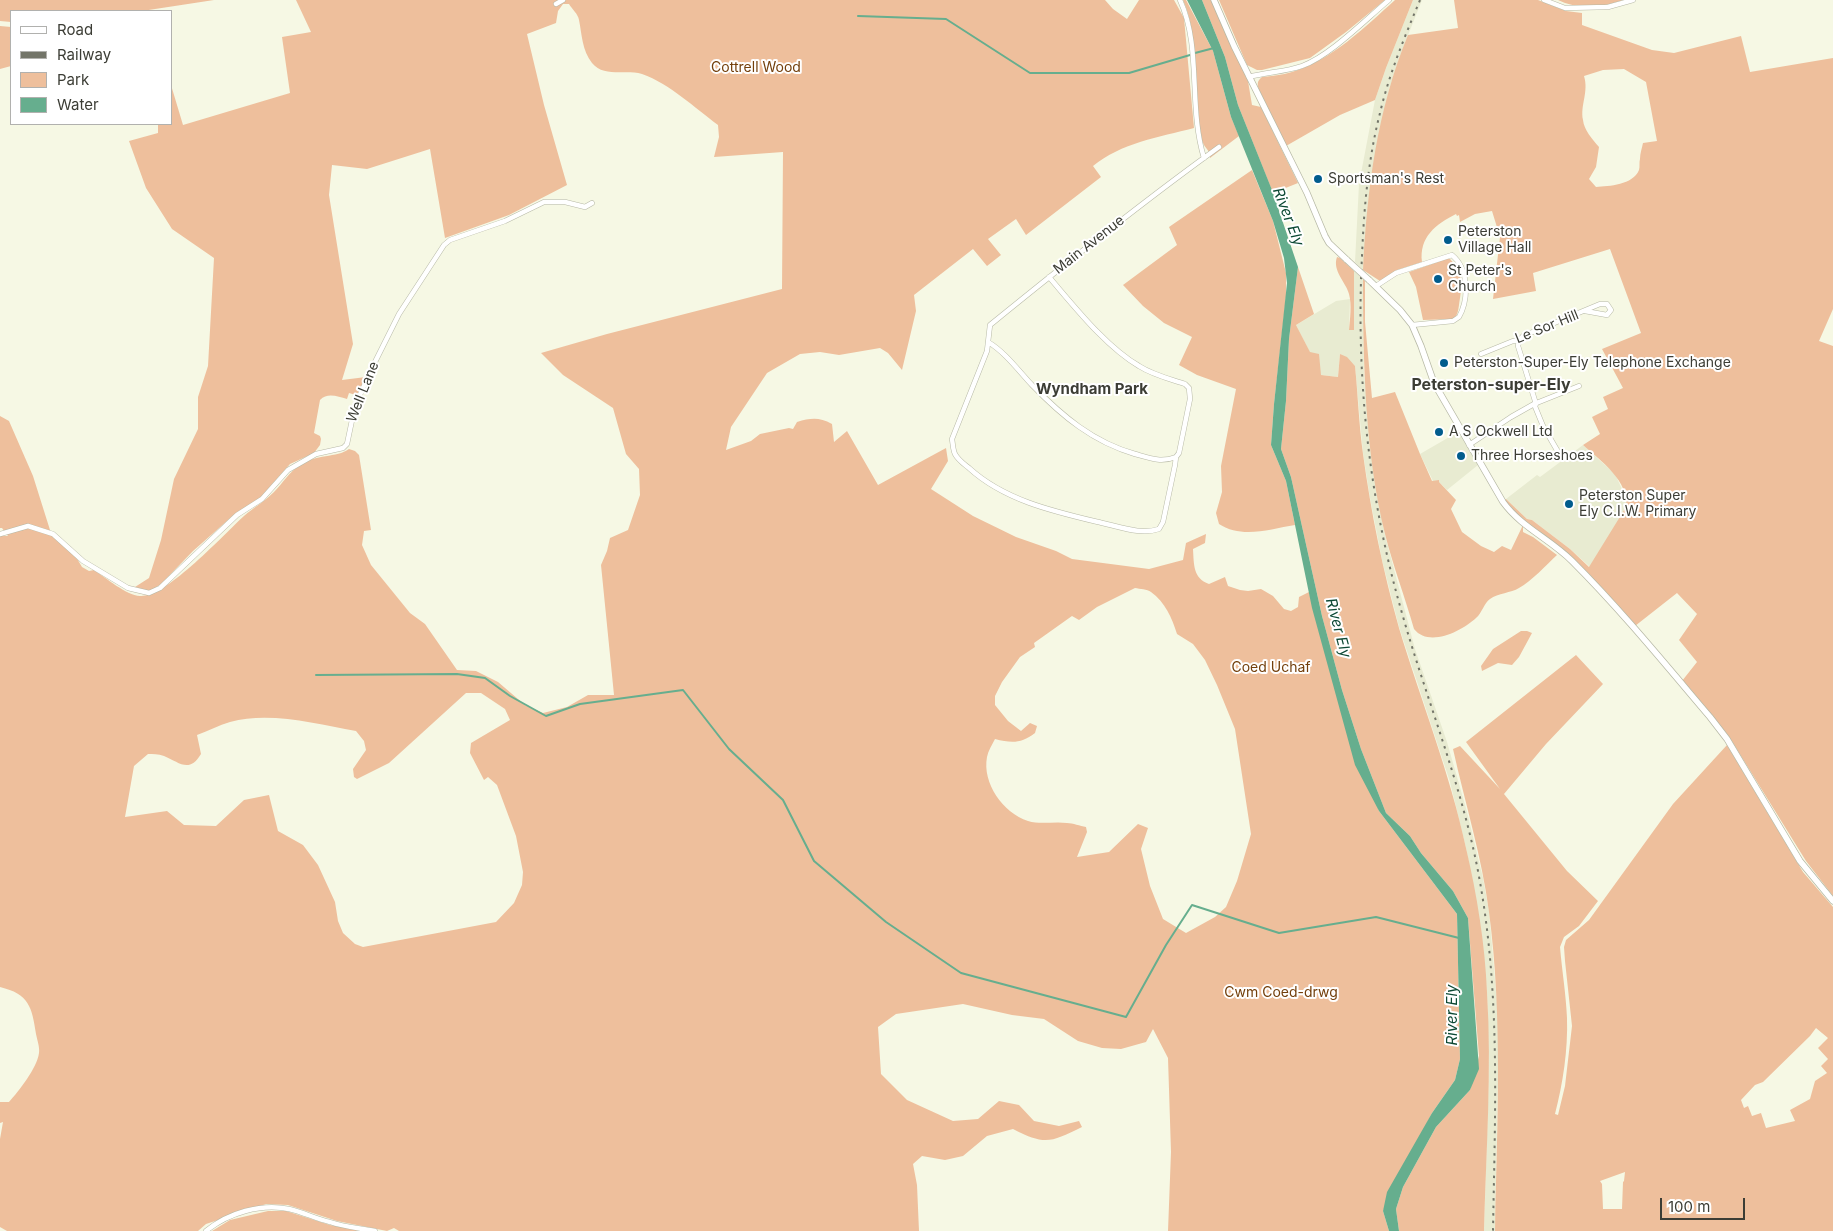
<!DOCTYPE html>
<html>
<head>
<meta charset="utf-8">
<style>
  body { margin:0 }
  #map { position:relative; width:1833px; height:1231px; overflow:hidden; background:#f6f8e4; font-family:Inter,sans-serif }
  canvas { display:block }
  .legend { position:absolute; left:10px; top:10px; width:162px; height:115px; box-sizing:border-box; background:#fff; border:1px solid #b1b1ae; margin:0; padding:6px 9px; list-style:none; font-size:15px; color:#3c3d35 }
  .legend li { display:flex; align-items:center; gap:10px; height:25px }
  .legend b { width:25px; border:1px solid #b1b1ae }
  .scale { position:absolute; left:1660px; top:1198px; width:85px; height:22px; box-sizing:border-box; border:2px solid #3c3d35; border-top:0; padding-left:6px; font-size:15px; line-height:18px; white-space:nowrap; color:#3c3d35; -webkit-text-stroke:4px #fff; paint-order:stroke }
</style>
</head>
<body>
<div id="map">
<canvas width="1833" height="1231"></canvas>
<ul class="legend">
<li><b style="height:6px;background:#fff"></b>Road</li>
<li><b style="height:6px;background:#737569"></b>Railway</li>
<li><b style="height:14px;background:#eebf9c"></b>Park</li>
<li><b style="height:14px;background:#66ae8e"></b>Water</li>
</ul>
<div class="scale">100 m</div>
</div>
<script>
const g = document.querySelector('canvas').getContext('2d');
g.lineJoin = 'round';
function fill(path, color) { g.fillStyle = color; g.fill(path, 'evenodd'); }
function trace(path, color, width, dash) { g.strokeStyle = color; g.lineWidth = width; g.lineCap = dash ? 'butt' : 'round'; g.setLineDash(dash || []); g.stroke(path); }
function label(font, color, halo, rows, align = 'center') {
  g.font = font + ' Inter,sans-serif'; g.lineWidth = 4; g.setLineDash([]); g.textBaseline = 'middle'; g.strokeStyle = halo; g.fillStyle = color; for (const [text, x, y, turn = 0] of rows) {
    g.save(); g.translate(x, y); g.rotate((+turn || 0) * Math.PI / 180); g.textAlign = isNaN(turn) ? turn : align; if (halo) g.strokeText(text, 0, 0); g.fillText(text, 0, 0); g.restore();
  }
}
fill(new Path2D(`
  M 1413,0 L 1422,0 L 1401,53 L 1389,90 L 1369,195 L 1363,270 L 1355,262 L 1359,184 L 1375,100 L 1386,68 Z
  M 1354,271 L 1363,279 L 1364,374 L 1375,481 L 1385,535 L 1415,649 L 1447,742 L 1467,812 L 1483,878 L 1489,911 L 1499,1026 L 1495,1231 L 1484,1231 L 1489,1072 L 1487,992 L 1478,912 L 1466,848 L 1450,782 L 1399,627 L 1382,560 L 1370,498 L 1363,453 L 1355,366 L 1340,354 L 1338,377 L 1321,375 L 1296,325 L 1336,301 L 1350,299 L 1349,330 L 1354,330 Z
  M 1458,432 L 1478,465 L 1447,490 L 1439,482 L 1433,481 L 1420,454 Z
  M 1583,445 L 1615,474 L 1627,500 L 1626,507 L 1620,519 L 1590,567 L 1570,549 L 1532,520 L 1527,519 L 1506,499 L 1537,475 L 1540,477 Z`), '#e8ebd1');
fill(new Path2D(`
  M 0,0 L 214,0 L 142,11 L 11,11 L 11,22 L 0,21 Z
  M 296,0 L 1105,0 L 1113,9 L 1127,19 L 1139,0 L 1174,0 L 1184,18 L 1194,128 C 1159,137 1121,143 1093,166 L 1101,177 L 1026,235 L 1016,219 L 988,239 L 1001,255 L 987,266 L 973,249 L 914,295 L 916,311 L 902,370 L 888,353 L 880,348 L 839,355 L 820,352 L 800,354 L 767,373 L 731,427 L 726,450 L 751,441 L 760,434 L 789,428 L 793,429 L 797,422 C 811,418 819,417 832,424 L 834,442 L 847,431 L 878,485 L 946,448 L 948,461 L 931,489 L 973,516 L 1016,537 L 1056,551 L 1072,559 L 1149,569 L 1183,560 L 1186,543 L 1206,534 L 1205,543 L 1193,549 C 1194,565 1193,578 1209,584 L 1225,577 L 1228,586 L 1240,590 L 1248,591 L 1261,589 L 1273,596 L 1284,609 L 1291,611 L 1298,607 L 1299,597 L 1309,592 L 1333,682 L 1379,811 L 1457,914 L 1460,1059 L 1455,1080 L 1432,1113 L 1383,1211 L 1389,1231 L 1168,1231 L 1171,1152 L 1168,1058 L 1153,1029 L 1146,1042 L 1121,1049 L 1102,1048 L 1078,1041 L 1044,1019 L 1012,1015 L 963,1004 L 896,1014 L 878,1027 L 881,1074 L 907,1100 L 953,1121 L 978,1119 L 999,1101 L 1019,1105 L 1034,1121 L 1059,1126 L 1079,1121 L 1082,1127 C 1051,1142 1046,1146 1013,1129 L 987,1136 L 963,1156 L 945,1160 L 922,1156 L 913,1164 L 917,1185 L 919,1231 L 399,1231 L 394,1228 L 387,1231 L 337,1221 L 288,1205 L 266,1204 L 206,1224 L 198,1231 L 7,1231 L 0,1227 L 0,1139 L 3,1122 L 0,1123 L 0,1102 L 9,1102 C 19,1091 37,1068 39,1053 C 40,1048 37,1039 36,1034 C 32,1007 29,994 0,987 L 0,536 L 8,536 L 2,528 L 0,528 L 0,416 L 9,421 L 33,476 L 50,530 L 48,534 L 54,537 L 76,557 L 82,567 L 89,571 L 94,570 C 106,578 126,595 140,596 C 166,598 224,534 244,516 C 253,508 265,501 274,492 C 283,483 289,472 300,465 C 315,454 337,458 349,449 L 355,451 L 359,455 L 371,530 L 364,531 L 362,545 L 371,565 L 410,613 L 425,624 L 457,670 L 476,671 L 498,682 L 525,705 L 543,713 L 567,707 L 588,695 L 614,695 L 601,565 L 607,551 L 610,538 L 628,530 L 640,495 L 639,469 L 626,454 L 613,408 L 563,375 L 541,353 L 607,334 L 782,289 L 783,152 L 714,157 L 719,137 L 718,125 C 695,108 670,84 642,74 C 626,69 604,78 592,63 C 582,50 582,35 579,20 C 578,14 572,9 569,4 L 563,4 L 558,11 L 556,23 L 527,34 L 544,105 L 567,185 L 509,215 L 445,238 L 430,149 L 367,169 L 332,165 L 329,195 L 353,344 L 342,380 L 366,377 L 362,388 L 356,395 L 349,393 L 347,399 C 338,397 328,392 320,400 L 314,433 L 320,436 L 321,439 L 320,445 L 314,453 L 290,464 L 260,498 L 236,513 L 193,551 L 160,585 L 151,590 L 145,590 L 135,587 L 149,578 L 161,540 L 174,479 L 198,429 L 198,397 L 208,366 L 214,258 L 172,229 L 146,188 L 129,141 L 158,133 L 158,124 L 171,124 L 171,85 L 183,125 L 290,93 L 282,37 L 311,32 ZM 1135,588 C 1140,589 1147,589 1151,592 C 1165,602 1172,618 1177,634 L 1193,644 L 1205,660 L 1217,685 L 1235,729 L 1251,834 L 1237,881 L 1226,907 L 1215,917 L 1186,933 L 1163,919 L 1150,886 L 1141,849 L 1148,828 L 1138,824 L 1109,852 L 1077,857 L 1087,832 L 1086,827 C 1080,826 1073,823 1067,823 C 1054,821 1041,825 1028,821 C 1003,813 982,783 987,757 C 988,751 992,745 995,739 C 1011,743 1021,744 1035,733 L 1037,726 L 1030,723 L 1021,731 L 1008,721 L 995,705 L 995,696 L 1002,682 L 1020,657 L 1035,647 L 1034,643 L 1072,616 L 1079,620 L 1097,607 ZM 466,693 L 481,693 L 505,709 L 510,720 L 471,743 L 470,753 L 484,780 L 488,777 L 497,785 L 516,836 L 523,872 L 522,885 L 514,903 L 496,922 L 363,947 L 355,944 L 343,933 L 338,921 L 335,902 L 318,865 L 303,845 L 278,831 L 269,795 L 244,800 L 216,826 L 184,825 L 167,811 L 125,817 L 134,766 L 148,754 C 153,754 158,754 164,756 C 179,762 189,774 201,754 L 197,735 C 208,731 219,725 230,722 C 270,711 316,724 356,731 L 364,741 L 366,750 L 353,769 L 354,777 L 357,779 L 389,763 Z
  M 1183,0 L 1186,0 L 1213,51 L 1231,117 L 1239,136 L 1210,158 C 1211,152 1207,150 1204,145 C 1200,137 1199,127 1198,118 C 1193,79 1199,37 1183,0 Z
  M 1202,0 L 1211,0 L 1248,81 L 1252,105 L 1261,107 L 1298,183 L 1273,193 L 1238,105 L 1225,57 Z
  M 1219,0 L 1385,0 L 1346,32 L 1310,58 L 1262,70 L 1257,70 L 1247,65 Z
  M 1395,0 L 1413,0 L 1386,68 L 1375,100 L 1340,115 L 1286,146 L 1259,90 C 1257,84 1257,81 1262,77 C 1272,76 1282,75 1292,72 C 1332,60 1365,27 1395,0 Z
  M 1454,0 L 1538,0 L 1566,11 L 1582,13 L 1582,25 L 1652,50 L 1674,53 L 1741,36 L 1750,72 L 1833,58 L 1833,309 L 1819,341 L 1833,346 L 1833,896 L 1806,861 L 1728,735 L 1682,681 L 1697,662 L 1679,640 L 1697,614 L 1677,593 L 1635,626 L 1604,591 L 1514,512 L 1504,500 L 1506,499 L 1527,519 L 1532,520 L 1570,549 L 1589,567 L 1626,507 C 1630,482 1600,460 1583,445 L 1600,434 L 1592,417 L 1608,409 L 1603,397 L 1623,388 L 1602,349 L 1641,333 L 1610,249 L 1533,273 L 1536,291 L 1493,299 L 1500,237 L 1492,211 L 1475,214 L 1460,222 L 1459,215 L 1457,216 L 1456,214 C 1436,224 1419,237 1422,262 L 1397,270 L 1380,281 L 1363,270 C 1367,189 1377,110 1408,35 L 1458,28 ZM 1624,69 L 1646,82 L 1657,141 L 1643,143 C 1642,148 1640,153 1640,159 C 1639,162 1640,167 1639,170 C 1633,185 1609,186 1596,187 L 1589,179 L 1596,167 L 1599,147 C 1592,139 1584,130 1583,120 C 1580,105 1589,92 1584,76 L 1603,70 Z
  M 1558,0 L 1624,0 C 1603,7 1578,10 1558,0 Z
  M 0,26 L 11,27 L 11,66 L 0,69 Z
  M 1252,170 L 1273,221 L 1286,273 L 1286,297 L 1274,404 L 1271,445 L 1286,481 L 1295,525 C 1270,529 1242,539 1219,524 L 1216,513 L 1222,492 L 1221,466 L 1236,389 L 1197,375 L 1179,365 L 1192,337 L 1164,323 L 1143,306 L 1123,285 L 1177,245 L 1169,227 Z
  M 1337,257 L 1340,258 L 1354,271 L 1354,330 L 1349,330 C 1350,319 1352,305 1349,294 C 1346,282 1332,271 1337,257 Z
  M 1446,259 L 1450,259 C 1464,273 1462,287 1459,305 C 1458,311 1458,315 1453,319 L 1423,320 L 1416,287 L 1409,272 Z
  M 1298,267 L 1314,314 L 1296,325 L 1310,352 L 1319,354 L 1321,375 L 1338,377 L 1340,354 L 1347,357 L 1355,366 C 1358,396 1359,425 1363,454 C 1371,513 1383,571 1399,628 C 1421,701 1450,773 1466,848 C 1477,895 1485,944 1487,992 C 1492,1071 1486,1152 1484,1231 L 1399,1231 L 1396,1209 L 1403,1187 L 1436,1127 L 1470,1090 L 1479,1056 L 1468,918 L 1453,891 L 1421,853 L 1410,836 L 1386,813 L 1361,749 L 1342,690 L 1322,616 L 1291,477 L 1281,449 L 1286,401 L 1289,339 Z
  M 1363,279 L 1365,281 L 1365,322 L 1372,398 L 1395,392 L 1420,454 L 1432,481 L 1439,480 L 1439,482 L 1456,500 L 1451,509 L 1462,532 L 1481,546 L 1494,552 L 1502,546 L 1511,550 L 1523,525 L 1523,532 L 1533,537 L 1557,555 C 1546,565 1532,581 1519,588 C 1511,593 1498,593 1490,599 C 1484,603 1482,613 1476,618 C 1462,631 1429,648 1414,629 C 1405,597 1393,566 1385,534 C 1365,452 1363,363 1363,279 Z
  M 1521,631 L 1527,631 L 1532,633 L 1519,657 L 1512,665 L 1498,663 L 1482,671 L 1481,666 L 1493,649 Z
  M 1576,655 L 1603,684 L 1546,744 L 1504,794 L 1567,871 L 1598,901 L 1579,926 L 1564,937 L 1560,947 C 1562,971 1566,994 1567,1018 C 1568,1050 1563,1083 1555,1114 L 1558,1115 L 1565,1086 L 1572,1026 L 1565,961 L 1564,947 L 1566,940 L 1589,920 L 1673,804 L 1727,745 L 1803,872 L 1833,907 L 1833,1231 L 1495,1231 C 1497,1125 1503,1018 1489,912 C 1482,857 1465,803 1453,749 L 1460,746 L 1500,789 L 1466,742 ZM 1816,1028 L 1828,1038 L 1818,1048 L 1828,1059 L 1821,1066 L 1827,1073 L 1815,1081 L 1810,1099 L 1790,1110 L 1795,1121 L 1766,1128 L 1761,1113 L 1752,1116 L 1748,1106 L 1744,1108 L 1741,1100 L 1755,1085 L 1763,1082 L 1810,1036 ZM 1625,1172 L 1624,1181 L 1623,1182 L 1622,1209 L 1603,1209 L 1602,1184 L 1600,1181 Z
  M 268,1211 L 286,1211 L 330,1225 L 362,1231 L 212,1231 L 230,1220 Z`), '#eebf9c');
fill(new Path2D(`
  M 1187,0 L 1202,0 L 1225,57 L 1238,105 L 1272,190 L 1298,267 L 1289,339 L 1286,401 L 1281,449 L 1291,477 L 1322,616 L 1342,690 L 1361,749 L 1386,813 L 1410,836 L 1421,853 L 1453,891 L 1468,918 L 1479,1069 L 1470,1090 L 1436,1127 L 1403,1187 L 1396,1209 L 1399,1231 L 1389,1231 L 1383,1211 L 1387,1192 L 1432,1113 L 1455,1080 L 1460,1059 L 1457,914 L 1379,811 L 1355,765 L 1312,608 L 1286,481 L 1271,445 L 1274,404 L 1287,283 L 1284,258 L 1273,221 L 1231,117 L 1213,51 Z`), '#66ae8e');
trace(new Path2D(`
  M 858,16 L 946,19 L 1030,73 L 1129,73 L 1190,55
  M 1195,53 L 1214,48
  M 316,675 L 457,674 L 485,678 L 510,696 L 546,716 L 580,704 L 683,690 L 729,749 L 783,800 L 814,861 L 886,922 L 961,973 L 1126,1017 L 1166,945 L 1192,905 L 1279,933 L 1376,917 L 1459,938`), '#66ae8e', 2);
const minor = new Path2D(`
  M 1180,0 C 1202,48 1188,106 1204,158
  M 1544,0 L 1565,8 L 1608,7 L 1633,0
  M 556,4 L 563,0
  M 1249,77 C 1267,72 1285,72 1302,66 C 1330,56 1366,19 1389,0
  M 1049,277 C 1074,306 1106,347 1139,366 C 1153,375 1170,379 1185,384 L 1189,388 L 1190,399 L 1179,453 L 1176,457 L 1175,465 L 1163,522 L 1159,529 C 1141,535 1121,527 1102,523 C 1056,512 1005,501 969,468 C 964,464 958,460 955,454 C 953,450 953,445 952,439 L 987,351 L 990,325 C 1065,264 1141,203 1219,147
  M 1376,286 L 1396,273 L 1452,255 C 1469,269 1469,299 1459,317 L 1453,321 L 1412,325
  M 1519,341 L 1518,346 L 1536,404
  M 988,342 C 1005,352 1018,370 1032,385 C 1062,416 1093,442 1135,454 C 1149,458 1161,463 1176,457
  M 1481,354 L 1513,341 L 1519,341 L 1523,336 L 1600,304 L 1607,304 L 1611,310 L 1607,315 L 1585,311
  M 1534,404 L 1543,426 L 1561,457
  M 1469,445 L 1511,417 L 1534,404 L 1579,386
  M 0,534 L 28,526 L 53,534 L 83,561 L 128,588 L 149,593 L 160,588 L 237,515 L 262,499 L 288,470 L 316,454 L 343,448 L 347,444 L 355,406 L 372,368 L 399,314 L 444,245 L 450,240 L 505,221 L 544,202 L 565,202 L 585,207 L 592,203
  M 206,1231 C 228,1213 261,1203 289,1209 C 303,1212 316,1219 330,1222 C 344,1227 360,1228 375,1231`);
const tertiary = new Path2D(`
  M 1214,0 L 1234,46 L 1307,193 L 1325,236 L 1329,243 L 1347,260
  M 1369,280 L 1400,310 L 1412,325 L 1421,346 L 1434,383 L 1503,502 C 1521,527 1550,539 1572,561 C 1621,610 1665,664 1710,717 L 1727,739 L 1800,861 L 1833,901`);
trace(minor, '#b7b9a6', 5.5);
trace(tertiary, '#b7b9a6', 7);
trace(minor, '#fff', 4.5);
trace(tertiary, '#fff', 5.5);
trace(new Path2D(`
  M 1420,0 C 1405,36 1389,74 1380,113 C 1368,160 1364,208 1362,256 C 1356,374 1368,493 1400,606 C 1424,693 1459,777 1477,866 C 1501,987 1495,1109 1493,1231`), '#737569', 2, [2.5, 5]);
const tertiaryBridge = new Path2D(`
  M 1347,260 L 1369,280`);
trace(tertiaryBridge, '#b7b9a6', 7, []);
trace(tertiaryBridge, '#fff', 5.5);
for (const [x, y, r, color] of [
  [1318,179,5,"#015c8d"],
  [1448,240,5,"#015c8d"],
  [1438,279,5,"#015c8d"],
  [1444,363,5,"#015c8d"],
  [1439,432,5,"#015c8d"],
  [1461,456,5,"#015c8d"],
  [1569,504,5,"#015c8d"]
]) { const dot = new Path2D(); dot.arc(x, y, r, 0, 2 * Math.PI); g.fillStyle = color; g.fill(dot); trace(dot, '#fff', 2); }
label('14px', '#733f0b', '#fff', [
  ["Cottrell Wood",756,68],
  ["Coed Uchaf",1271,668],
  ["Cwm Coed-drwg",1281,993]
]);
label('14px', '#3c3d35', '#fff', [
  ["Sportsman's Rest",1328,179],
  ["Peterston",1458,232],
  ["Village Hall",1458,248],
  ["St Peter's",1448,271],
  ["Church",1448,287],
  ["Peterston-Super-Ely Telephone Exchange",1454,363],
  ["A S Ockwell Ltd",1449,432],
  ["Three Horseshoes",1471,456],
  ["Peterston Super",1579,496],
  ["Ely C.I.W. Primary",1579,512]
], 'left');
label('14px', '#3c3d35', '#fff', [
  ["Main Avenue",1089,245,-38],
  ["Le Sor Hill",1547,327,-22],
  ["Well Lane",363,392,-68]
]);
label('italic 15px', '#0d4934', '#fff', [
  ["River Ely",1288,217,69],
  ["River Ely",1338,628,75],
  ["River Ely",1452,1015,-90]
]);
label('bold 15px', '#3c3d35', '#fff', [
  ["Wyndham Park",1092,389]
]);
label('bold 16px', '#3c3d35', '#fff', [
  ["Peterston-super-Ely",1491,385]
]);
</script>
</body>
</html>
